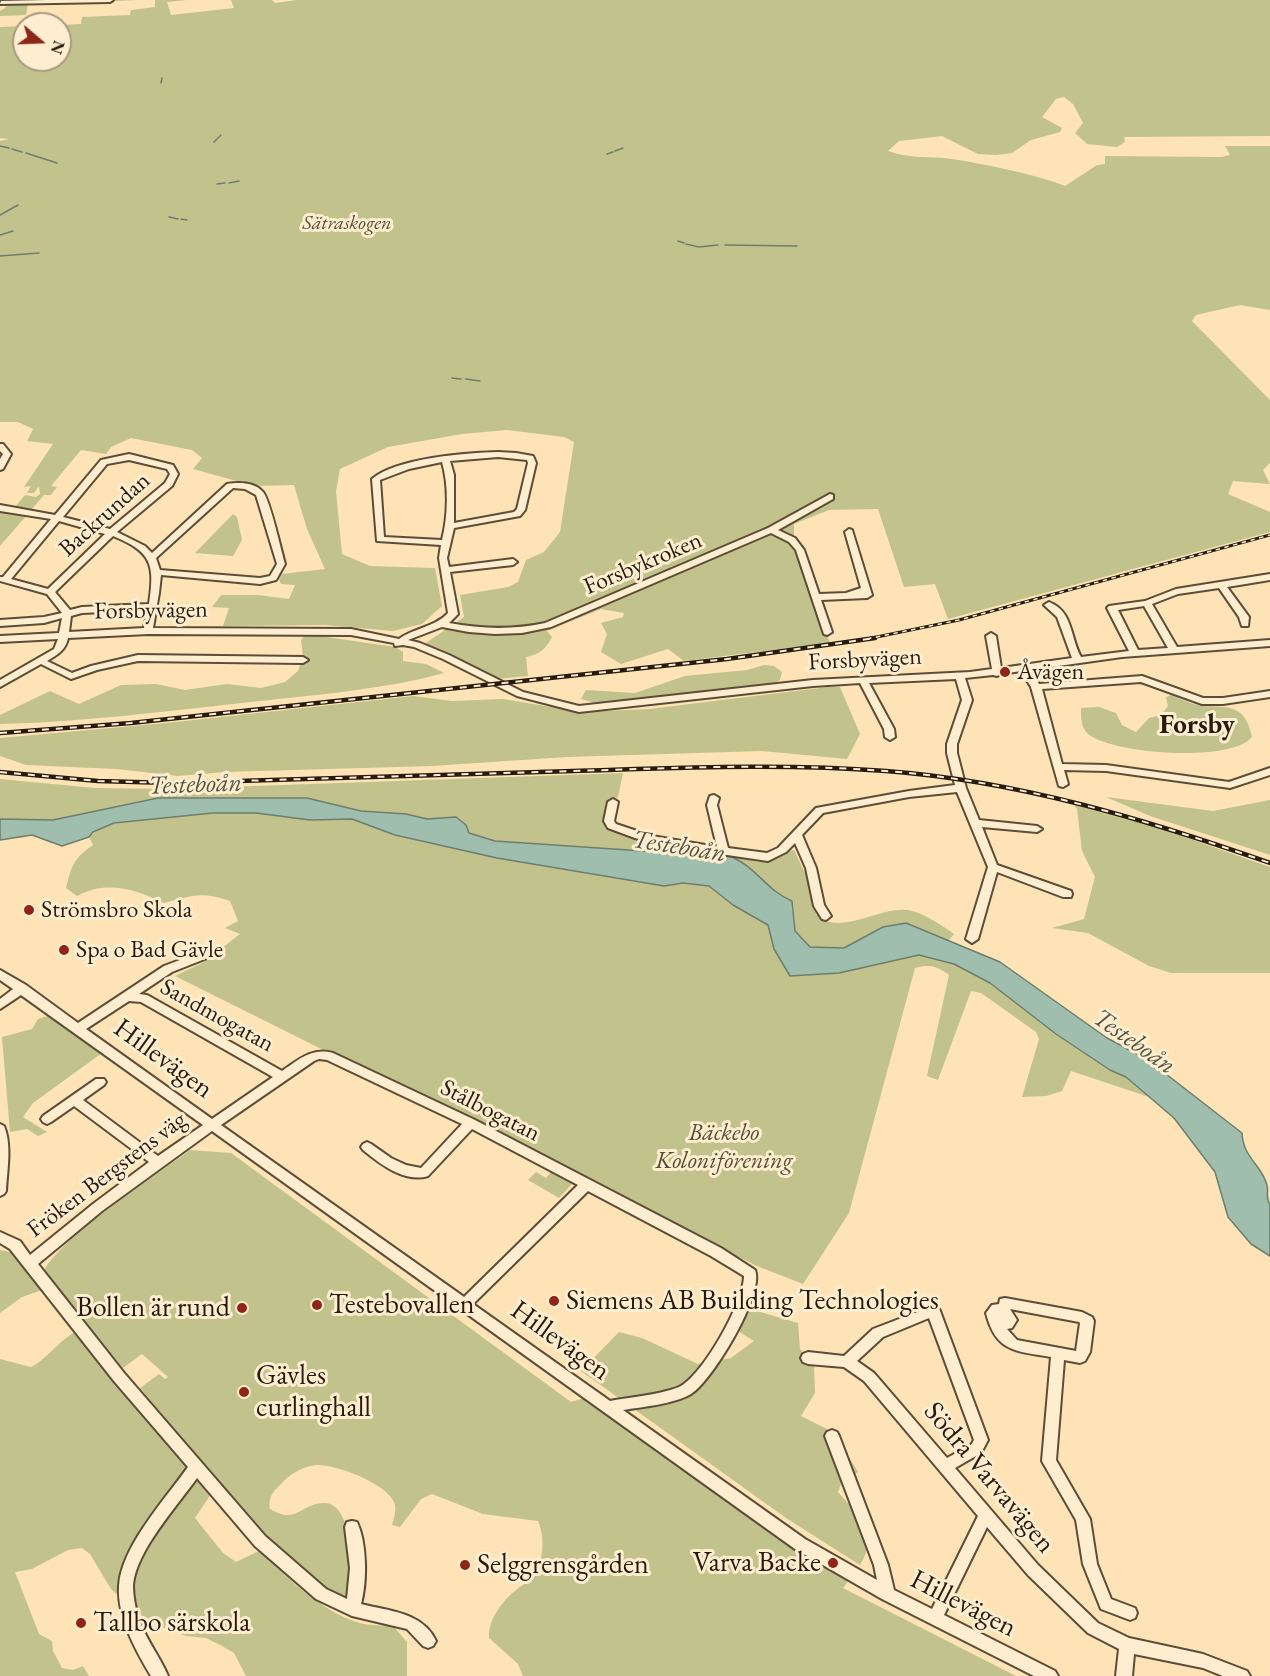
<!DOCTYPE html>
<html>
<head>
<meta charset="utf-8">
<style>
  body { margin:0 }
  #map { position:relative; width:1270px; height:1676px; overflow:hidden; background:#fde3b5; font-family:"EB Garamond",serif }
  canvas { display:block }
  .north { position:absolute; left:12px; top:12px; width:60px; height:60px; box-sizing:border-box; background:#feedcf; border:2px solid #a89982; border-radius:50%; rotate:109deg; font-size:16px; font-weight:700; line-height:24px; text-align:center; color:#261b0e }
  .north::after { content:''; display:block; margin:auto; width:21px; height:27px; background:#8f2418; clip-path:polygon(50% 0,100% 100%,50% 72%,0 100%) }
</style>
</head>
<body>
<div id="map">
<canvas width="1270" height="1676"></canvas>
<div class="north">N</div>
</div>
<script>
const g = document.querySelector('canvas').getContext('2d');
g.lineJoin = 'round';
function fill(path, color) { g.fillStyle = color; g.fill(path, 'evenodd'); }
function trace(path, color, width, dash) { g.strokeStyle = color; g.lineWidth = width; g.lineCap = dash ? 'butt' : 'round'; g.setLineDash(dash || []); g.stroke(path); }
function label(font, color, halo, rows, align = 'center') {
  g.font = font + ' "EB Garamond",serif'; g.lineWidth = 6; g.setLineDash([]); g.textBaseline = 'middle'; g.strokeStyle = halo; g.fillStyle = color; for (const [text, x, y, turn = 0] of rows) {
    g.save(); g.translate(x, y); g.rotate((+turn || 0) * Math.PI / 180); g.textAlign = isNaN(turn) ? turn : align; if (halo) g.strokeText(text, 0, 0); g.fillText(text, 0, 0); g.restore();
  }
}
fill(new Path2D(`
  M 9,0 L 138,0 L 28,5 L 26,15 L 0,16 L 0,11 L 5,8 Z
  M 155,0 L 187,0 L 167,2 L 171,15 L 234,8 L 231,0 L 272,0 L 275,3 L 296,0 L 1270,0 L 1270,136 L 1124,137 L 1125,142 L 1117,147 L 1087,144 L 1075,133 L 1083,123 L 1073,104 L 1064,97 L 1056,99 L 1042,117 L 1062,128 L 1060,132 L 1031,140 L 1012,153 L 996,155 L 978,154 L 942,136 L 899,141 L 888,151 C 909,159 930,156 952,159 C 984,164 1035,174 1065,186 L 1097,165 L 1105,164 L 1105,156 L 1221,157 L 1230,155 L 1225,146 L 1270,146 L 1270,310 L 1240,305 L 1196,315 L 1192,321 L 1270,400 L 1270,463 L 1263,470 L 1270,484 L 1233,481 L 1228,494 L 1270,512 L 1270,532 L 948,619 L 935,584 L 904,587 L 878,509 L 829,510 L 794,524 L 794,547 L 830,643 L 684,661 L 668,649 L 621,664 L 601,652 L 607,634 L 601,623 L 623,617 L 624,613 L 601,609 L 547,631 L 552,637 C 545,650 540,654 526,657 L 528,676 L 497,679 L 467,663 L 423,645 L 464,617 L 460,595 L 508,587 L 518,582 L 526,560 L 544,552 L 560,532 L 574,442 L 564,437 L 507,430 L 462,434 L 388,447 L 340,469 L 336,491 L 342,554 L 370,566 L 435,568 L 442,606 L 422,624 L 393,631 L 325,625 L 223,626 L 229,608 L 212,607 L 221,595 L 258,595 L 289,599 L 295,585 L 281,584 L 279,579 L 282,574 L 325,569 L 307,529 L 294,485 L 255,486 L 193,469 L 202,458 L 192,450 L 131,438 L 111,447 L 106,454 L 81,450 L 51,486 L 57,487 L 51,495 L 44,495 L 31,510 L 15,507 L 25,495 L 36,497 L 40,494 L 39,486 L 34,493 L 27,493 L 31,486 L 24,487 L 53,444 L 27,441 L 33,429 L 18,422 L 0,422 L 0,141 L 9,139 L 0,138 L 0,27 L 24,26 L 24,60 L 60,60 L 60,25 L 81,24 L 82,17 L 130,15 L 131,10 L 155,7 Z
  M 0,511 L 27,515 L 0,546 Z
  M 233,514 L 237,517 L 242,540 L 233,556 L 195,553 Z
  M 306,634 L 395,647 L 403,652 L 403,661 L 426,664 L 444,673 C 383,690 305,696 241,703 C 161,712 81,722 0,724 L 0,715 L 50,691 L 79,704 L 121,685 L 156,684 L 185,690 L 227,684 L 261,688 L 285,682 L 298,671 L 303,656 L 301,640 Z
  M 764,665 L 774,666 L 782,672 L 780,680 L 769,686 L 599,704 L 581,699 L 586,690 L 635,693 L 685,676 L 747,670 Z
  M 828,687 L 840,687 L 860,734 L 847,759 L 762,751 L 567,757 L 432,766 L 225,772 L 178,776 L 116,769 L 26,765 L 0,756 L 0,738 L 166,723 L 413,696 L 452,701 L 503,699 L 582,712 L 649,709 Z
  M 1171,695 C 1181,699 1193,705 1203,706 C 1231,707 1245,705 1252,737 C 1231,763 1113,754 1088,734 C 1081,728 1081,718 1081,708 L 1099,707 L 1116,713 L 1122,725 L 1136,732 L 1149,718 L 1161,715 L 1168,706 L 1166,697 Z
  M 623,773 L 618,797 L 606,802 L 605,821 L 610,829 C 647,842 685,847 724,853 C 736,855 748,861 760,862 C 774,863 782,852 794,850 L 807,877 L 816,914 C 841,939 882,903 912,911 C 925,914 943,926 954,934 L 948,941 L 906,923 L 882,927 L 844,948 L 810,947 L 795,931 L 793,901 C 769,892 752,873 732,857 L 495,841 L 469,833 L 456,817 L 427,819 L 406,814 L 361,811 L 307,798 L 158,798 L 53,820 L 0,819 L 0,779 L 95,788 L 169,789 Z
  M 1106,797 L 1213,811 L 1270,800 L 1270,855 L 1150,816 Z
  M 1074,805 L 1165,830 L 1270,867 L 1270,973 L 1171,973 L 1149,966 L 1088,933 L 1052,928 L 1084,919 L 1095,877 L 1082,851 L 1077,809 Z
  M 215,813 L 256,813 L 310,820 L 352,819 L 395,835 L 497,858 L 664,886 L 683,883 L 709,886 L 733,905 L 768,925 L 774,949 L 839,973 L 919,955 L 954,964 L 990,983 L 1056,1034 L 1110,1070 L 1126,1077 L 1149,1097 L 1071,1071 L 1062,1091 L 1046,1096 L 1022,1097 L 1039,1039 L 1036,1032 L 981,993 L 971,991 L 938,1080 L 927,1076 L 949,975 C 937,966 930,964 915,968 L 849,1213 L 803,1284 L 757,1266 L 175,976 L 204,962 L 240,934 L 225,928 L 238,921 L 230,901 C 199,891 194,896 164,903 C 136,889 105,880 77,896 L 66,888 C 72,865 73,859 93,845 L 89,837 C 112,814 182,816 215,813 Z
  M 51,1015 L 102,1053 L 33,1103 L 23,1117 L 47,1132 L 38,1136 L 27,1129 L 10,1132 L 2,1037 L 32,1029 L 38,1019 Z
  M 190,1150 L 231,1153 L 571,1402 L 584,1398 L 678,1462 L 806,1554 L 850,1579 L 843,1588 L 1016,1676 L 523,1676 L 518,1664 L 489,1638 C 488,1620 502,1601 516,1590 C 521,1586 530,1581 534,1575 C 544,1560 545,1537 538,1521 L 483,1514 L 432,1494 L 421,1499 L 400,1527 L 392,1525 C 394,1518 397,1509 394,1502 C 386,1483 335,1464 316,1465 C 302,1466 289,1475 280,1485 C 272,1492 268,1499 270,1509 C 297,1525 300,1504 323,1503 C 355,1501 352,1578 351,1598 L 337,1598 L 266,1540 L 140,1388 L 159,1374 L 165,1379 L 168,1377 L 142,1354 L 123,1368 L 43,1273 C 57,1239 157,1175 190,1150 Z
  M 536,1172 L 546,1178 L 551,1172 L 572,1184 L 559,1198 L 528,1180 Z
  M 0,1250 L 16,1253 L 43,1284 L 42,1290 L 22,1297 L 0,1313 Z
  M 750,1309 L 798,1323 L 800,1349 L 814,1363 L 815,1393 L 801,1416 L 833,1432 L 858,1472 L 841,1484 L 838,1492 C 858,1514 879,1537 860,1565 L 786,1518 L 581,1371 L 619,1332 L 642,1338 L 698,1364 L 731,1358 L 754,1341 L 738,1331 Z
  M 78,1331 L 183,1462 L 213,1491 L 195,1518 L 223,1553 L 236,1562 L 261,1550 C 287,1579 322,1612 360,1623 C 370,1626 382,1625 393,1626 L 407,1642 L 407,1676 L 246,1676 L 234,1653 L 222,1646 L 206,1638 L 186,1636 L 161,1627 L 142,1616 L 111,1589 L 90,1554 L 82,1548 L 68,1550 L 32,1569 L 15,1572 L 39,1634 L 52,1641 L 53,1651 L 62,1668 L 73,1670 L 83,1666 L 89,1676 L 0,1676 L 0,1359 L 31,1367 C 49,1358 60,1338 78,1331 Z`), '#c2c38c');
const water = new Path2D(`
  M 158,798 L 307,798 L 361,811 L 406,814 L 427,819 L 456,817 L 466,825 L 469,833 L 495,841 L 732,857 C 757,868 767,891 792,901 L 795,931 L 810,947 L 844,948 L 883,927 L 906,923 L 1000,962 L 1107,1038 L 1148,1060 L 1242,1133 C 1243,1158 1262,1165 1267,1185 C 1269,1192 1265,1198 1270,1204 L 1270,1256 L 1251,1244 L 1228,1217 L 1215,1172 L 1174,1118 L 1126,1077 L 1110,1070 L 1056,1034 L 990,983 L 954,964 L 919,955 L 839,973 L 790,976 L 774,949 L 768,925 L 733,905 L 709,886 L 683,883 L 664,886 L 497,858 L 395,835 L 352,819 L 310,820 L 256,813 L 213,813 L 114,823 L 93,832 L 89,837 L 62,846 L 32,835 L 0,840 L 0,819 L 53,820 Z`);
fill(water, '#9fbead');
trace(water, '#6f7d6d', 1.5);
trace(new Path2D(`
  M 161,83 L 162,78
  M 218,138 L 221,135
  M 214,142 L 217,139
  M 0,146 L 9,148
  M 12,149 L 22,152
  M 615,151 L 623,148
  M 26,153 L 57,163
  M 607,154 L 613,152
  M 229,183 L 239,181
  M 217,184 L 225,183
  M 0,215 L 18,205
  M 169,217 L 178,219
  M 181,219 L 187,220
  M 0,235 L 13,231
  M 678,241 L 684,243
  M 686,244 L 699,247 L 718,245
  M 725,245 L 797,246
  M 0,256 L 39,253
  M 452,378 L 461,379
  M 466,379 L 480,381`), '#6f7d6d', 1.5);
const minor = new Path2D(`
  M 47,0 L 113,0 L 110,2 L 0,4 L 1,1 Z
  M 0,444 L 3,444 L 11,454 L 3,469 L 0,470 L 0,459 L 3,454 L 0,451 Z
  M 498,452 L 516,453 L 533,456 L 536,463 L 525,510 L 520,516 L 454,528 L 447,558 L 449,567 L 513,559 L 517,562 L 513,565 L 450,572 L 458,614 L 449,623 C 481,629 513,630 545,623 L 768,528 L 830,494 L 833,495 L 833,499 L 778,530 L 795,538 L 804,550 L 819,594 L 846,593 L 861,588 L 845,532 L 849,529 L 852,530 L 872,595 L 867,598 L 821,600 L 832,632 L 827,635 L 824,634 L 796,550 L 789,542 L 771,533 L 551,627 L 522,633 L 495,634 L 469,632 L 442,627 L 408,640 L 420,643 L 449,655 L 523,692 L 579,706 L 813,680 L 970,672 L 992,669 L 986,636 L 991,633 L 996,636 L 1001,668 L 1072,658 L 1057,617 L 1044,605 L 1049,602 C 1073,611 1070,637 1081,657 L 1129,651 L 1107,608 L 1109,606 L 1145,601 L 1176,589 L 1270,574 L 1270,580 L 1227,587 L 1249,617 L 1248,626 L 1242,626 L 1239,617 L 1219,588 L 1178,594 L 1152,604 L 1177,647 L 1270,640 L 1270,646 L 1122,657 L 1030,670 L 1039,684 L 1142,676 L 1203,698 L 1223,698 L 1270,691 L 1270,697 L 1223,704 L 1202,704 L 1141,682 L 1042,689 L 1062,764 L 1106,765 L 1229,782 L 1270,768 L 1270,775 L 1230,788 L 1106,771 L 1064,770 L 1068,784 L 1063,787 L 1059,786 L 1031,687 L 1021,671 L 1001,674 L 997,676 L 993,675 L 965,678 L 972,700 L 957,744 L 957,753 L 966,788 L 979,820 L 1037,826 L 1042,829 L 1037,832 L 982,827 L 997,865 L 1071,891 L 1072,894 L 1071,897 L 1063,897 L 997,872 L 978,939 L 972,943 L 966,939 L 988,867 L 957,792 L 909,797 L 823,813 L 802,835 L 816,868 L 824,905 L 831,916 L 826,920 L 822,919 L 814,906 L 806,868 L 795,843 L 786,852 L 768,861 L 666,846 L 635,838 L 608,828 L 604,821 L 608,802 L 613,799 L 618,802 L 614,821 L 616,824 L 652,836 L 717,847 L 707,805 L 710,796 L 714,795 L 719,798 L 717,805 L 728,848 L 767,853 L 778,848 L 816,808 L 909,791 L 955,785 L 947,753 L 947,744 L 962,700 L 956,679 L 869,683 L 894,729 L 895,737 L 890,740 L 885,737 L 884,729 L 860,683 L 813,686 L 579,712 L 517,696 L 443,659 L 414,647 L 403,645 L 395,646 L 394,643 L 351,635 L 148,634 L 68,638 C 66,650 57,655 47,661 L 72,673 L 91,666 L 138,655 L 303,657 L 308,660 L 303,663 L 138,661 L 97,670 L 71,679 L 41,664 L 0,687 L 0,680 L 54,649 L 58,639 L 0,642 L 0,636 L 59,633 L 62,618 L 44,623 L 0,626 L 0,620 L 44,617 L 62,613 L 47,594 L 0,581 L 0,577 L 3,577 L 51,519 L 0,511 L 0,505 L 55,515 L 101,460 L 129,454 L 173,465 L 178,474 L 172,486 L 117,532 L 145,546 L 152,553 L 227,484 C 238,482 255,482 263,492 C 270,500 281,550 285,564 L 276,580 L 260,584 L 161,575 L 159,593 L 153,628 L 351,629 L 399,639 C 414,628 435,627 448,613 L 439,558 L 441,545 L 377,541 L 372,479 C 397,458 465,453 498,452 ZM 498,457 L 527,460 L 528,463 L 517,509 L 514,512 L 454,523 L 454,475 L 450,461 ZM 129,460 L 167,469 L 170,474 L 165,483 L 110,529 L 63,517 L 107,464 ZM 442,462 C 449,486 448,516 442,540 L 384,537 L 380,480 L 409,469 ZM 233,488 L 245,489 L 256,495 L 277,564 L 270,576 L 260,578 L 160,570 L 156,558 ZM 59,521 L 105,534 L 48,589 L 11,579 ZM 113,536 C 152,552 155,564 149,604 L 82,607 L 70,610 L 55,592 ZM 1144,606 L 1168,648 L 1138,650 L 1118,610 ZM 147,610 L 144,628 L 69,632 L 71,616 L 82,613 Z
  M 201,952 L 205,953 L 207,956 L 205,959 L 172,972 L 139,994 L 147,995 L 282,1071 C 298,1060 312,1047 333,1053 L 475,1120 L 721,1248 L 755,1270 C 765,1294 712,1381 691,1394 C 674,1404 642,1407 623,1410 L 805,1539 L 877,1580 L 874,1565 L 825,1436 L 827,1432 L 832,1430 L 837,1432 L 839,1436 L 888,1565 L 894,1590 L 932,1609 L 978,1516 L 864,1381 L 844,1367 L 808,1364 L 803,1362 L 801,1358 L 803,1354 L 808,1352 L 844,1356 L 873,1329 L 933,1306 L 938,1307 L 940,1311 L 988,1440 L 981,1453 L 955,1468 L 1038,1565 L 1098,1623 L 1129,1638 L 1203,1654 L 1247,1671 L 1250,1676 L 1223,1676 L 1203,1668 L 1134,1654 L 1132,1676 L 1116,1676 L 1119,1649 L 1088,1633 L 1028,1575 L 987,1527 L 944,1615 L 1055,1671 L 1058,1676 L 1034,1676 L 882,1599 L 795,1549 L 212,1131 L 102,1211 L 38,1264 L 124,1373 L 265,1536 L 326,1589 L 347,1599 L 350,1568 L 345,1527 L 347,1522 L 352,1521 L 357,1522 C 367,1543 367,1582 361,1604 C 388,1611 423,1612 436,1641 L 433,1646 L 428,1648 L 423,1646 L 407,1629 L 352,1616 L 316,1599 L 255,1546 L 197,1478 C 177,1506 136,1551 133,1585 C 133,1598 136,1611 140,1622 C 147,1641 160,1657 168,1676 L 151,1676 C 136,1651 117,1617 119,1586 C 121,1547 166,1498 188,1467 L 114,1381 L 10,1249 L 0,1243 L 0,1232 L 20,1241 L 30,1255 L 93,1204 L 149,1162 L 74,1106 L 51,1122 L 47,1124 L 43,1122 L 41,1119 L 43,1116 L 96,1079 L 104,1079 L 106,1082 L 104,1085 L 83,1100 L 158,1156 L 203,1125 L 21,995 L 0,1009 L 0,999 L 13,989 L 0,980 L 0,970 L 26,985 L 78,1023 L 164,966 ZM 129,1001 L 141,1002 L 273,1077 L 212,1119 L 86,1029 ZM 319,1059 L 327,1060 L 462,1124 L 421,1168 L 406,1165 L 391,1158 L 371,1144 L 367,1142 L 363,1144 L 361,1147 L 363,1150 C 380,1164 405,1183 428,1176 L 472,1129 L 578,1185 L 464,1297 L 221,1125 L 314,1061 ZM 588,1191 L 711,1256 L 744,1276 C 744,1302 702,1377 679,1387 C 659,1395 631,1397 610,1401 L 473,1304 ZM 929,1318 L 974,1440 L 971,1445 L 947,1458 L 874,1373 L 857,1361 L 883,1337 Z
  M 0,1124 L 4,1126 C 12,1145 7,1171 6,1191 L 4,1194 L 0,1196 Z
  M 1005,1298 L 1082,1312 L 1092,1317 L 1094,1321 L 1090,1352 L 1085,1361 L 1080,1363 L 1064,1360 L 1056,1460 L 1090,1519 L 1097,1564 L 1111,1599 L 1135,1608 L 1137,1613 L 1135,1618 L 1130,1620 L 1101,1609 L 1083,1564 L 1076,1520 L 1042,1461 L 1051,1357 C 1017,1351 996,1353 986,1313 L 992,1305 L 999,1304 L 1000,1299 ZM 1010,1309 L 1079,1322 L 1080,1323 L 1076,1351 L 1017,1340 L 1007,1329 L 1012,1328 L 1017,1320 Z`);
trace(minor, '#5c4d38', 4);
fill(minor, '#feedcf');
const railFar1 = new Path2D(`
  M 867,639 L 959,620 L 1270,535`);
const rail = new Path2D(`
  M 0,733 L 131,723 L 727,659 L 875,638
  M 0,772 L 98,781 L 171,783 C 305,779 439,775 573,771 C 677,768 781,763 886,771 C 1018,781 1145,819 1270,863`);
trace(railFar1, '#261b0e', 3);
trace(rail, '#261b0e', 4.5);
trace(railFar1, '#feedcf', 1.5, [4.5]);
trace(rail, '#feedcf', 2, [7]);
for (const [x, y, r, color] of [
  [1005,672,6,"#8f2418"],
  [29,910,6,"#8f2418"],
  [64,950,6,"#8f2418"],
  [554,1301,6,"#8f2418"],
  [317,1305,6,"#8f2418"],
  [242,1308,6,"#8f2418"],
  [244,1392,6,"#8f2418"],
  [833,1563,6,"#8f2418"],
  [465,1565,6,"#8f2418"],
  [81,1623,6,"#8f2418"]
]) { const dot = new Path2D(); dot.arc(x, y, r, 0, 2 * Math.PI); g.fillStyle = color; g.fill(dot); trace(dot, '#feedcf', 2); }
label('italic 20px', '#554d34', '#feedcf', [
  ["Sätraskogen",347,224]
]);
label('24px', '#261b0e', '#feedcf', [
  ["Backrundan",105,515,-42],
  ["Forsbykroken",643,564,-23],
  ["Forsbyvägen",151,611,-1],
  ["Forsbyvägen",865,660,-3],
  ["Sandmogatan",217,1016,29],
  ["Stålbogatan",490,1111,27],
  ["Fröken Bergstens väg",107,1175,-37]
]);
label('24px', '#261b0e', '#feedcf', [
  ["Åvägen",1017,672],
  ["Strömsbro Skola",41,910],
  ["Spa o Bad Gävle",76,950]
], 'left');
label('italic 24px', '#554d34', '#feedcf', [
  ["Bäckebo",724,1133],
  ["Koloniförening",724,1161]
]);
label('italic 26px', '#505446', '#feedcf', [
  ["Testeboån",195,785,-2],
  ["Testeboån",679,847,9],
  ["Testeboån",1134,1042,35]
]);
label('bold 27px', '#261b0e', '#feedcf', [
  ["Forsby",1197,726]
]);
label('28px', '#261b0e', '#feedcf', [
  ["Hillevägen",163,1059,36],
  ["Hillevägen",560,1341,36],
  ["Södra Varvavägen",989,1478,50],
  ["Hillevägen",963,1604,27]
]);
label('28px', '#261b0e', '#feedcf', [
  ["Siemens AB Building Technologies",566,1301],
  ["Testebovallen",329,1305],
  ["Bollen är rund",230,1308,"right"],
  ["Gävles",256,1376],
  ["curlinghall",256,1408],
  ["Varva Backe",821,1563,"right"],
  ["Selggrensgården",477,1565],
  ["Tallbo särskola",93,1623]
], 'left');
</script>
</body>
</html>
